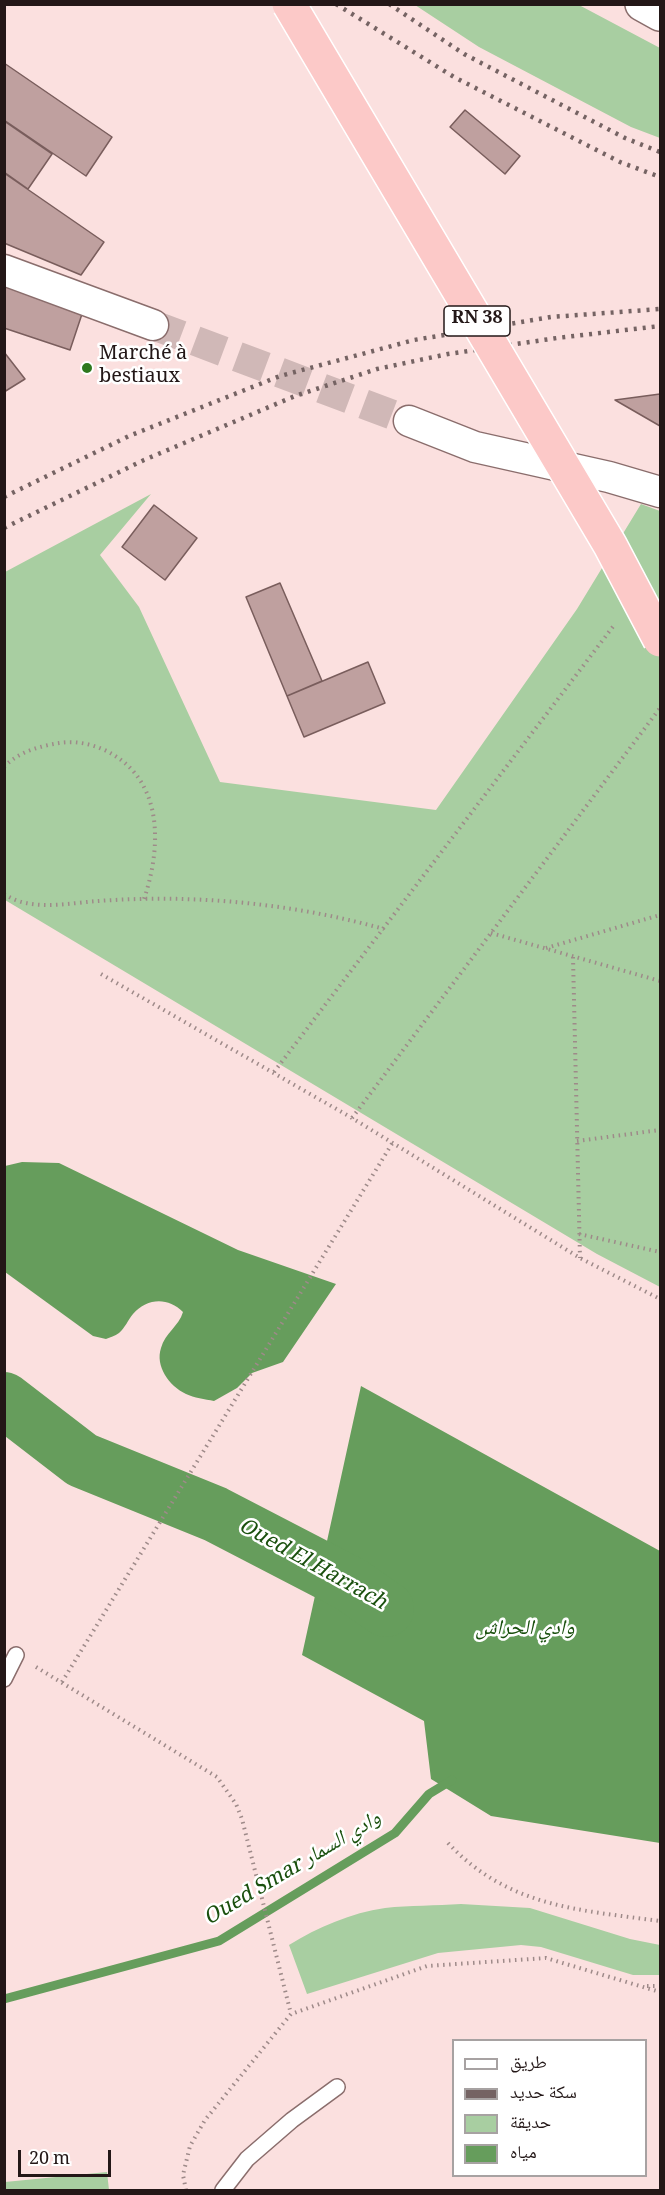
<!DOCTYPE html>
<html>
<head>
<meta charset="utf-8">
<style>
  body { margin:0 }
  #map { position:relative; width:665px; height:2195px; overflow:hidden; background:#fbe0df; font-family:Georgia,"Noto Naskh Arabic",serif }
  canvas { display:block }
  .frame { position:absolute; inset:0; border:6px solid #231717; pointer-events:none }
  .legend { position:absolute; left:452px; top:2039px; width:195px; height:138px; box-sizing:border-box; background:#fff; border:2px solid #a7a2a2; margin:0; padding:8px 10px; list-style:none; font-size:18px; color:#231717 }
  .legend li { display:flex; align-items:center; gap:12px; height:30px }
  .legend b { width:30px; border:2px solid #a7a2a2 }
  .scale { position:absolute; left:18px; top:2150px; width:93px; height:27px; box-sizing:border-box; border:3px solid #231717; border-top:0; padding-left:8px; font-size:18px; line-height:21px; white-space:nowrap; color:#231717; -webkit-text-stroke:4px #fff; paint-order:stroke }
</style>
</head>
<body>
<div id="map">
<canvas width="665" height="2195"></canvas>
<div class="frame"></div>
<ul class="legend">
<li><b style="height:8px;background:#fff"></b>طريق</li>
<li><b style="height:8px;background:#756363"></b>سكة حديد</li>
<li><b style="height:16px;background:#a8cea1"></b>حديقة</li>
<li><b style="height:16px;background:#669d5c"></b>مياه</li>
</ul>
<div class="scale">20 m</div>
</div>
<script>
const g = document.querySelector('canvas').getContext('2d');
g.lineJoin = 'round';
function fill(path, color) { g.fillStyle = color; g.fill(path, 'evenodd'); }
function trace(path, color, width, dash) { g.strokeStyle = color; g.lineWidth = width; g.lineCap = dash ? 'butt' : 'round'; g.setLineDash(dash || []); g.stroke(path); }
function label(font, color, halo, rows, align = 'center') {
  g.font = font + ' Georgia,"Noto Naskh Arabic",serif'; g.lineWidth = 5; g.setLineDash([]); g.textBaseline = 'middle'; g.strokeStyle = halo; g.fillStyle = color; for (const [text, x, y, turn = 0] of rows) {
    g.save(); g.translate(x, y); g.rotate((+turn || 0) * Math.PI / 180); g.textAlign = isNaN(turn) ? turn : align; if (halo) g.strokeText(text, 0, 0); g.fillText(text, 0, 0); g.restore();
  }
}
fill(new Path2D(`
  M 415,5 L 579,5 L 660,48 L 660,138 L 631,127 L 479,47 Z
  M 151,494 L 100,555 L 139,607 L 220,782 L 436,810 L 577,609 L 641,504 L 660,511 L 660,1287 L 597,1254 L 5,900 L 5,572 Z
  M 461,1904 L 530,1908 L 630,1939 L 660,1945 L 660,1975 L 633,1975 L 541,1947 L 521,1945 L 438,1953 L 307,1994 L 289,1945 C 318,1927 351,1913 385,1908 C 410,1905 436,1906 461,1904 Z
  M 107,2172 L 109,2190 L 5,2190 L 5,2182 Z`), '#a8cea1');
fill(new Path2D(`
  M 22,1162 L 59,1163 L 238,1250 L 336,1284 L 283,1362 L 252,1373 L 237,1388 L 214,1401 C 205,1399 194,1398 186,1394 C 169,1386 155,1366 161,1348 C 165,1333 179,1326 183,1312 C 168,1297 147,1298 133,1314 C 128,1320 125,1328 119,1333 C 115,1336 110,1337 106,1339 L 93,1336 L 5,1272 L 5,1166 Z
  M 361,1386 L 660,1551 L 660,1843 L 491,1816 L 431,1779 L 424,1721 L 302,1655 Z`), '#669d5c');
trace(new Path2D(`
  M 4,1999 L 219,1941 L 395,1833 L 429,1794 L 452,1780`), '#669d5c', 9);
trace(new Path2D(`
  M 4,1400 L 82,1460 L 215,1514 L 350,1584 L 386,1609`), '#669d5c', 56);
const building = new Path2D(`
  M 4,63 L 112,137 L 86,176 L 4,120 Z
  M 465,110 L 520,156 L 505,174 L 450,127 Z
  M 4,121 L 52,154 L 28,189 L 4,172 Z
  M 4,173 L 104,242 L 81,275 L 4,243 Z
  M 4,285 L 83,311 L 70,350 L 4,328 Z
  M 4,352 L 25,379 L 4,392 Z
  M 660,394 L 660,426 L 615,400 Z
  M 154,505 L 197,538 L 165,580 L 122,547 Z
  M 280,583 L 322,681 L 287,696 L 246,597 Z
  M 368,662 L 385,703 L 304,737 L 287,696 Z`);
fill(building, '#bfa09f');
trace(building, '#795d5c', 1.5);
trace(new Path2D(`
  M 153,325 L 409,421`), '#d0b8b7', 30, [30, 15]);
const lane = new Path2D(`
  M 4,1679 L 16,1655
  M 223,2190 L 247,2159 L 292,2120 L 337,2087`);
const street = new Path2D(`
  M 4,270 L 153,325
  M 409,421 L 475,447 L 609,477 L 660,492`);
const secondary = new Path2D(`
  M 642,4 L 660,14`);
trace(lane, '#8a6d6c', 18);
trace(street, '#8a6d6c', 33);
trace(secondary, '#8a6d6c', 36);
trace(new Path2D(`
  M 4,767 C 18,752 40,746 59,743 C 77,740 97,745 112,754 C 164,784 161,849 144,899
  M 4,894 C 31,912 68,903 98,901 C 194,894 291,903 384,929
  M 491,933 L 660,981
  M 546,948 L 660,915
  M 573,957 L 580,1258
  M 101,974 L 352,1118 L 580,1258 L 660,1299
  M 274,1072 L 615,624
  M 352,1118 L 660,708
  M 577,1141 L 660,1130
  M 579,1234 L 660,1252
  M 36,1667 L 217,1777 L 236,1804 L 242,1819 L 291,2014
  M 62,1682 L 393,1142
  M 448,1843 C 508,1907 579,1910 660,1921
  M 647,1986 L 660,1986
  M 186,2190 L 183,2175 L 190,2146 L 205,2120 L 291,2014 L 427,1966 L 546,1958 L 660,1992`), '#9e8a89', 4, [1.5, 4.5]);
trace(lane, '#fff', 15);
trace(street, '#fff', 30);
trace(secondary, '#fff', 33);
trace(new Path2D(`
  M 336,4 L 454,77 L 620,162 L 660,177
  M 389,4 L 464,54 L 625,138 L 660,152
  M 4,497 L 129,436 L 280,376 L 414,340 L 551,317 L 660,309
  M 4,528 L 144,460 L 295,396 L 377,369 L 448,354 L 557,338 L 660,326`), '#756363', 4.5, [3, 6]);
const primaryBridge = new Path2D(`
  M 289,4 L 610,545 L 660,640`);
trace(primaryBridge, '#fff', 36, []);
trace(primaryBridge, '#fcc9c8', 33);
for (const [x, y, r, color] of [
  [87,368,6,"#2e781e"]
]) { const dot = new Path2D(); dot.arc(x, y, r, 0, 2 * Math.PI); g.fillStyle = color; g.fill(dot); trace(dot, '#fff', 2); }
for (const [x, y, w] of [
  [477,321,66]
]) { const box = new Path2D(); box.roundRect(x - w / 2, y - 15, w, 30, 4.5); g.fillStyle = '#fff'; g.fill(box); trace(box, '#231717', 1.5); }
label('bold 18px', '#231717', null, [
  ["RN 38",477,321]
]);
label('20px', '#231717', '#fff', [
  ["Marché à",99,356],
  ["bestiaux",99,379]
], 'left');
label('italic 21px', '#1a500e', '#fff', [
  ["Oued El Harrach",311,1567,29],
  ["وادي الحراش",525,1631],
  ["Oued Smar وادي السمار",294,1871,-31]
]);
</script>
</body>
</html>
